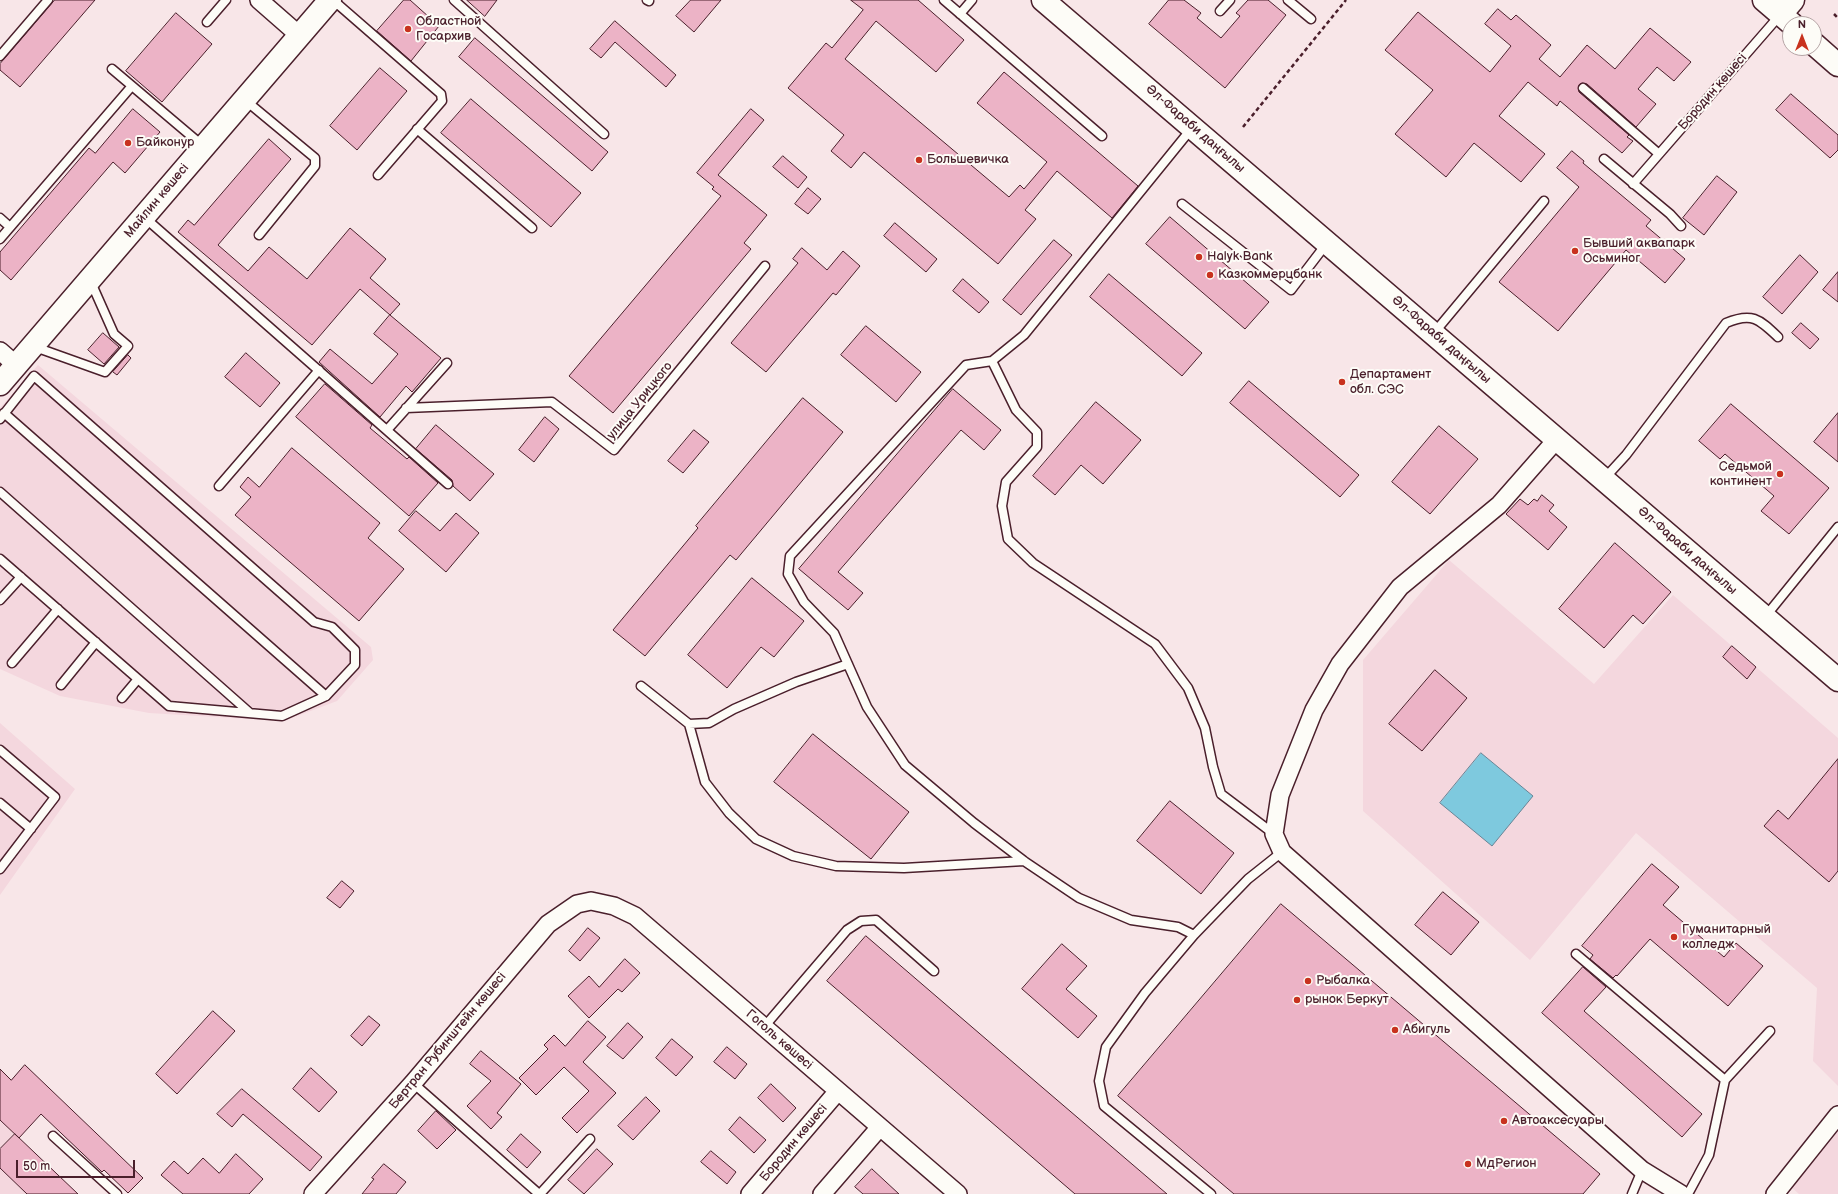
<!DOCTYPE html>
<html>
<head>
<meta charset="utf-8">
<style>
  body { margin:0 }
  #map { position:relative; width:1838px; height:1194px; overflow:hidden; background:#f8e6e8; font-family:"Balsamiq Sans",sans-serif }
  canvas { display:block }
  .north { position:absolute; left:1782px; top:16px; width:40px; height:40px; box-sizing:border-box; background:#fdfcf7; border:1px solid #b5a4a5; border-radius:50%; rotate:0deg; font-size:11px; font-weight:700; line-height:16px; text-align:center; color:#4a1f2b }
  .north::after { content:''; display:block; margin:auto; width:14px; height:18px; background:#c8321e; clip-path:polygon(50% 0,100% 100%,50% 72%,0 100%) }
  .scale { position:absolute; left:16px; top:1160px; width:119px; height:18px; box-sizing:border-box; border:2px solid #4a1f2b; border-top:0; padding-left:5px; font-size:12px; line-height:14px; white-space:nowrap; color:#4a1f2b; -webkit-text-stroke:3px #fdfcf7; paint-order:stroke }
</style>
</head>
<body>
<div id="map">
<canvas width="1838" height="1194"></canvas>
<div class="north">N</div>
<div class="scale">50 m</div>
</div>
<script>
const g = document.querySelector('canvas').getContext('2d');
g.lineJoin = 'round';
function fill(path, color) { g.fillStyle = color; g.fill(path, 'evenodd'); }
function trace(path, color, width, dash) { g.strokeStyle = color; g.lineWidth = width; g.lineCap = dash ? 'butt' : 'round'; g.setLineDash(dash || []); g.stroke(path); }
function label(font, color, halo, rows, align = 'center') {
  g.font = font + ' "Balsamiq Sans",sans-serif'; g.lineWidth = 4; g.setLineDash([]); g.textBaseline = 'middle'; g.strokeStyle = halo; g.fillStyle = color; for (const [text, x, y, turn = 0] of rows) {
    g.save(); g.translate(x, y); g.rotate((+turn || 0) * Math.PI / 180); g.textAlign = isNaN(turn) ? turn : align; if (halo) g.strokeText(text, 0, 0); g.fillText(text, 0, 0); g.restore();
  }
}
fill(new Path2D(`
  M 38,365 L 371,647 L 373,660 L 337,701 L 284,721 L 149,713 L 60,696 L 0,669 L 0,408 Z
  M 1449,560 L 1594,684 L 1673,595 L 1838,738 L 1838,1086 L 1813,1061 L 1817,988 L 1636,833 L 1530,960 L 1363,811 L 1363,660 Z
  M 0,723 L 75,789 L 0,895 Z
  M 0,1120 L 15,1134 L 0,1149 Z
  M 1838,1129 L 1838,1194 L 1799,1194 L 1791,1187 Z
  M 0,1168 L 27,1194 L 0,1194 Z`), '#f4d7de');
const water = new Path2D(`
  M 1481,753 L 1533,796 L 1492,846 L 1440,803 Z`);
fill(water, '#7ec9de');
trace(water, '#698596', 1);
const building = new Path2D(`
  M 55,0 L 95,0 L 20,87 L 0,70 L 0,64 Z
  M 404,0 L 410,0 L 439,26 L 411,61 L 377,31 Z
  M 467,0 L 497,0 L 485,16 Z
  M 691,0 L 721,0 L 694,32 L 676,16 Z
  M 851,0 L 918,0 L 964,40 L 936,72 L 876,21 L 845,59 L 1009,197 L 1020,185 L 1024,189 L 1047,162 L 977,103 L 1004,72 L 1138,186 L 1112,218 L 1057,171 L 1025,210 L 1036,219 L 998,264 L 864,152 L 851,168 L 831,151 L 844,135 L 788,88 L 826,43 L 832,48 L 863,10 Z
  M 1169,0 L 1184,0 L 1201,13 L 1197,18 L 1221,38 L 1240,16 L 1236,13 L 1248,0 L 1268,0 L 1286,15 L 1225,88 L 1149,24 Z
  M 1498,9 L 1511,20 L 1516,15 L 1551,45 L 1539,59 L 1560,77 L 1587,45 L 1615,69 L 1650,28 L 1691,62 L 1674,81 L 1657,67 L 1638,89 L 1656,104 L 1636,127 L 1587,84 L 1582,83 L 1579,85 L 1579,92 L 1629,135 L 1627,137 L 1633,141 L 1622,153 L 1560,101 L 1557,106 L 1528,82 L 1499,116 L 1545,154 L 1521,182 L 1474,143 L 1446,177 L 1395,134 L 1433,90 L 1385,50 L 1418,12 L 1490,72 L 1511,46 L 1485,24 Z
  M 176,13 L 212,44 L 162,102 L 126,71 Z
  M 615,21 L 676,75 L 666,87 L 615,42 L 601,58 L 590,49 Z
  M 475,38 L 608,152 L 592,171 L 459,57 Z
  M 380,68 L 407,91 L 357,150 L 330,126 Z
  M 1791,94 L 1838,135 L 1838,150 L 1830,158 L 1776,110 Z
  M 471,99 L 581,193 L 551,227 L 441,133 Z
  M 133,109 L 160,132 L 125,173 L 113,162 L 11,280 L 0,270 L 0,252 L 89,148 L 95,153 Z
  M 751,109 L 764,120 L 718,175 L 767,215 L 744,243 L 751,249 L 613,413 L 569,376 L 721,196 L 712,189 L 714,187 L 697,173 Z
  M 269,139 L 291,159 L 218,245 L 248,271 L 269,247 L 307,279 L 350,228 L 386,259 L 370,278 L 400,304 L 390,315 L 360,289 L 312,345 L 178,232 L 188,220 L 194,225 Z
  M 1572,151 L 1584,161 L 1583,163 L 1651,220 L 1646,226 L 1685,259 L 1665,283 L 1626,250 L 1558,331 L 1499,282 L 1579,187 L 1557,168 Z
  M 783,156 L 807,177 L 798,188 L 773,167 Z
  M 1717,176 L 1737,192 L 1704,235 L 1683,218 Z
  M 808,188 L 821,199 L 808,214 L 795,204 Z
  M 1170,217 L 1269,302 L 1245,329 L 1146,244 Z
  M 895,223 L 937,259 L 926,272 L 884,236 Z
  M 1054,240 L 1072,255 L 1021,315 L 1003,300 Z
  M 802,248 L 827,270 L 843,251 L 860,266 L 836,295 L 833,293 L 766,372 L 731,343 L 798,263 L 793,259 Z
  M 1800,255 L 1818,272 L 1782,314 L 1763,297 Z
  M 1838,272 L 1838,302 L 1823,290 Z
  M 1109,274 L 1202,353 L 1182,376 L 1090,297 Z
  M 963,279 L 989,302 L 979,313 L 953,291 Z
  M 390,315 L 441,358 L 412,392 L 406,386 L 380,417 L 319,362 L 330,349 L 372,384 L 398,354 L 374,334 Z
  M 1801,323 L 1819,339 L 1810,349 L 1792,333 Z
  M 866,326 L 921,372 L 896,402 L 841,355 Z
  M 103,333 L 119,347 L 104,364 L 88,350 Z
  M 246,353 L 280,383 L 260,407 L 225,377 Z
  M 128,355 L 131,358 L 117,375 L 113,372 Z
  M 1249,381 L 1359,475 L 1340,497 L 1230,403 Z
  M 325,384 L 372,425 L 370,428 L 407,459 L 409,457 L 438,483 L 409,516 L 296,417 Z
  M 953,389 L 1001,430 L 984,450 L 961,430 L 838,572 L 863,593 L 848,610 L 799,569 Z
  M 803,398 L 843,432 L 736,560 L 730,555 L 645,656 L 613,630 L 698,528 L 696,526 Z
  M 1096,402 L 1141,440 L 1103,484 L 1081,465 L 1055,495 L 1033,476 Z
  M 1731,404 L 1829,488 L 1789,534 L 1761,511 L 1774,496 L 1725,454 L 1720,459 L 1699,441 Z
  M 1838,413 L 1838,462 L 1814,442 Z
  M 545,417 L 559,429 L 534,462 L 519,450 Z
  M 436,425 L 494,474 L 470,501 L 453,486 L 452,480 L 416,449 Z
  M 1439,426 L 1478,459 L 1430,514 L 1392,482 Z
  M 694,430 L 709,442 L 683,473 L 668,461 Z
  M 292,448 L 380,523 L 368,538 L 404,569 L 359,621 L 235,515 L 251,497 L 240,487 L 248,477 L 259,487 Z
  M 1542,495 L 1554,505 L 1549,511 L 1567,527 L 1548,550 L 1506,514 L 1520,499 L 1528,505 L 1534,499 L 1537,501 Z
  M 416,511 L 440,531 L 456,513 L 479,533 L 446,572 L 399,531 Z
  M 1615,543 L 1671,592 L 1643,624 L 1633,615 L 1604,648 L 1559,609 Z
  M 752,578 L 804,621 L 774,657 L 761,647 L 727,688 L 688,655 Z
  M 1732,646 L 1756,667 L 1747,679 L 1723,657 Z
  M 1435,670 L 1467,698 L 1422,751 L 1389,724 Z
  M 813,734 L 909,812 L 871,859 L 774,782 Z
  M 1838,759 L 1838,871 L 1829,882 L 1764,826 L 1778,810 L 1788,819 Z
  M 1170,801 L 1234,853 L 1201,894 L 1137,841 Z
  M 1652,864 L 1679,887 L 1663,905 L 1724,957 L 1736,943 L 1763,966 L 1728,1006 L 1650,939 L 1617,976 L 1616,975 L 1613,978 L 1590,959 L 1593,955 L 1582,946 Z
  M 342,881 L 354,891 L 340,908 L 327,898 Z
  M 1443,892 L 1479,922 L 1451,955 L 1415,925 Z
  M 1281,904 L 1600,1174 L 1583,1194 L 1234,1194 L 1118,1096 Z
  M 588,928 L 600,938 L 580,961 L 569,951 Z
  M 866,936 L 1036,1082 L 1167,1194 L 1075,1194 L 997,1127 L 827,981 Z
  M 1062,944 L 1087,966 L 1066,989 L 1097,1016 L 1078,1038 L 1022,989 Z
  M 625,959 L 640,973 L 622,992 L 618,989 L 589,1018 L 568,996 L 589,976 L 599,987 Z
  M 1583,967 L 1606,987 L 1584,1011 L 1702,1114 L 1682,1137 L 1542,1013 Z
  M 213,1011 L 235,1031 L 177,1094 L 156,1074 Z
  M 369,1016 L 380,1025 L 362,1046 L 351,1036 Z
  M 588,1021 L 606,1037 L 583,1062 L 616,1093 L 577,1133 L 562,1118 L 589,1091 L 564,1067 L 536,1095 L 519,1078 L 548,1049 L 544,1045 L 554,1035 L 565,1046 Z
  M 628,1023 L 643,1037 L 623,1059 L 607,1046 Z
  M 672,1039 L 693,1057 L 676,1076 L 656,1058 Z
  M 727,1047 L 747,1064 L 735,1079 L 714,1062 Z
  M 481,1051 L 521,1084 L 497,1113 L 502,1117 L 491,1129 L 467,1106 L 491,1081 L 470,1064 Z
  M 25,1065 L 143,1178 L 128,1193 L 104,1170 L 102,1172 L 41,1114 L 19,1138 L 0,1120 L 0,1069 L 11,1080 Z
  M 311,1068 L 337,1092 L 319,1112 L 293,1089 Z
  M 771,1084 L 796,1108 L 783,1122 L 758,1098 Z
  M 242,1089 L 322,1157 L 310,1171 L 243,1114 L 232,1127 L 217,1114 Z
  M 646,1097 L 660,1111 L 633,1140 L 618,1126 Z
  M 436,1111 L 456,1130 L 437,1149 L 418,1131 Z
  M 740,1117 L 766,1140 L 754,1153 L 729,1130 Z
  M 15,1134 L 78,1194 L 27,1194 L 0,1168 L 0,1149 Z
  M 521,1134 L 541,1152 L 527,1168 L 507,1150 Z
  M 597,1149 L 613,1164 L 584,1194 L 568,1180 Z
  M 711,1151 L 736,1172 L 727,1184 L 701,1162 Z
  M 236,1154 L 263,1179 L 249,1194 L 183,1194 L 161,1175 L 174,1161 L 188,1174 L 203,1158 L 219,1173 Z
  M 384,1164 L 406,1182 L 396,1194 L 362,1194 L 374,1179 L 372,1178 Z
  M 872,1169 L 899,1194 L 863,1194 L 855,1187 Z`);
fill(building, '#ecb3c6');
trace(building, '#4a1f2b', 1);
const lane = new Path2D(`
  M 333,0 L 441,94 L 442,101 L 378,175
  M 454,0 L 604,134
  M 647,0 L 649,1
  M 944,0 L 1102,136
  M 1288,0 L 1311,19
  M 1220,11 L 1230,0
  M 960,14 L 972,0
  M 207,22 L 226,0
  M 0,56 L 48,0
  M 112,69 L 203,146
  M 1583,88 L 1659,154
  M 245,100 L 315,158 L 315,166 L 259,235
  M 1192,128 L 1024,335 L 992,361 L 966,365 L 790,556 L 788,574 L 804,602 L 834,633 L 867,707 L 905,765 L 974,823 L 1024,861 L 1079,898 L 1131,920 L 1178,927 L 1194,935 L 1248,879 L 1282,852
  M 417,129 L 532,228
  M 1604,159 L 1670,214 L 1681,226
  M 1633,184 L 1780,15
  M 1182,204 L 1291,290 L 1327,243
  M 144,217 L 448,484
  M 0,218 L 10,227
  M 0,239 L 131,87
  M 1434,333 L 1544,201
  M 35,347 L 105,372 L 128,346 L 114,334 L 90,280
  M 992,361 L 1016,410 L 1037,432 L 1037,447 L 1006,482 L 1002,506 L 1008,539 L 1033,563 L 1155,644 L 1188,688 L 1205,728 L 1213,767 L 1221,794 L 1274,834
  M 406,408 L 552,402 L 614,450 L 765,266
  M 4,413 L 326,696
  M 0,419 L 34,376 L 314,622 L 332,627 L 355,650 L 355,665 L 326,696 L 282,716 L 169,706 L 0,559
  M 387,430 L 447,363
  M 1604,479 L 1626,455 L 1726,323 C 1752,312 1759,319 1778,337
  M 219,486 L 319,370
  M 0,492 L 250,713
  M 0,600 L 21,577
  M 1765,617 L 1838,527
  M 12,663 L 58,609
  M 61,685 L 96,642
  M 641,686 L 689,724 L 709,723 L 734,709 L 796,682 L 848,664
  M 122,698 L 138,679
  M 689,724 L 705,782 L 729,813 L 756,839 L 793,856 L 836,866 L 904,868 L 1024,861
  M 0,750 L 55,797 L 0,869
  M 0,803 L 31,829
  M 1194,935 L 1145,993 L 1106,1047 L 1099,1081 L 1104,1106 L 1211,1194
  M 1576,954 L 1725,1080
  M 764,1027 L 847,930 L 861,921 L 876,920 L 934,971
  M 413,1083 L 539,1194
  M 53,1136 L 117,1194
  M 540,1194 L 590,1139
  M 1632,1194 L 1642,1170
  M 1688,1194 L 1709,1155 L 1725,1080 L 1770,1031`);
const street = new Path2D(`
  M 259,0 L 299,35
  M 0,351 L 16,365
  M 1557,439 L 1499,505 L 1400,587 L 1340,664 L 1314,710 L 1280,795 L 1274,834 L 1282,852 L 1642,1170 L 1681,1194
  M 313,1194 L 413,1083 L 548,924 L 577,904 L 591,901 L 614,906 L 635,916 L 958,1194
  M 750,1194 L 838,1091
  M 822,1194 L 880,1127
  M 1775,1194 L 1838,1115`);
const secondary = new Path2D(`
  M 1043,0 L 1838,680
  M 1764,0 L 1792,24
  M 1781,14 L 1793,0
  M 1814,44 L 1838,65
  M 0,384 L 330,0`);
trace(lane, '#4a1f2b', 11);
trace(street, '#4a1f2b', 20);
trace(secondary, '#4a1f2b', 25);
trace(new Path2D(`
  M 1834,14 L 1838,18
  M 1243,127 L 1346,0`), '#4a1f2b', 2.5, [4, 3]);
trace(lane, '#fdfcf7', 8);
trace(street, '#fdfcf7', 17);
trace(secondary, '#fdfcf7', 22);
for (const [x, y, r, color] of [
  [408,29,4,"#c8321e"],
  [128,143,4,"#c8321e"],
  [919,160,4,"#c8321e"],
  [1575,251,4,"#c8321e"],
  [1199,257,4,"#c8321e"],
  [1210,275,4,"#c8321e"],
  [1342,382,4,"#c8321e"],
  [1780,474,4,"#c8321e"],
  [1674,937,4,"#c8321e"],
  [1308,981,4,"#c8321e"],
  [1297,1000,4,"#c8321e"],
  [1395,1030,4,"#c8321e"],
  [1504,1121,4,"#c8321e"],
  [1468,1164,4,"#c8321e"]
]) { const dot = new Path2D(); dot.arc(x, y, r, 0, 2 * Math.PI); g.fillStyle = color; g.fill(dot); trace(dot, '#fdfcf7', 1.5); }
label('13px', '#4a1f2b', '#fdfcf7', [
  ["Областной",416,22],
  ["Госархив",416,37],
  ["Байконур",136,143],
  ["Большевичка",927,160],
  ["Бывший аквапарк",1583,244],
  ["Осьминог",1583,259],
  ["Halyk Bank",1207,257],
  ["Казкоммерцбанк",1218,275],
  ["Департамент",1350,375],
  ["обл. СЭС",1350,390],
  ["Седьмой",1772,467,"right"],
  ["континент",1772,482,"right"],
  ["Гуманитарный",1682,930],
  ["колледж",1682,945],
  ["Рыбалка",1316,981],
  ["рынок Беркут",1305,1000],
  ["Абигуль",1403,1030],
  ["Автоаксесуары",1512,1121],
  ["МдРегион",1476,1164]
], 'left');
label('13px', '#4a1f2b', '#fdfcf7', [
  ["Бородин көшесі",1713,92,-49],
  ["Әл-Фараби даңғылы",1195,129,41],
  ["Майлин көшесі",157,201,-50],
  ["Әл-Фараби даңғылы",1441,340,41],
  ["улица Урицкого",640,401,-51],
  ["Әл-Фараби даңғылы",1687,551,41],
  ["Гоголь көшесі",779,1040,41],
  ["Бертран Рубинштейн көшесі",448,1041,-50],
  ["Бородин көшесі",794,1143,-50]
]);
</script>
</body>
</html>
